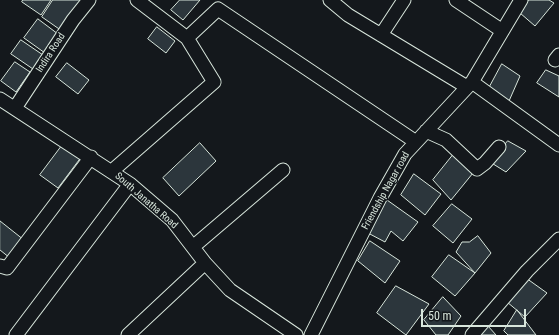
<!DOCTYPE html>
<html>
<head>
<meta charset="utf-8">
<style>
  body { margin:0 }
  #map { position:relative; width:559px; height:335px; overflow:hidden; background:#14181c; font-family:"Roboto Condensed",sans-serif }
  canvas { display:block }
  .scale { position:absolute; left:421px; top:309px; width:105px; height:18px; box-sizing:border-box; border:2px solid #d8e6dc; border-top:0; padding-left:5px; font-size:12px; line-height:14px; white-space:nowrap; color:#d8e6dc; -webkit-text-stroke:3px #14181c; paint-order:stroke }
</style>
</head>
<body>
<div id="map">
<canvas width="559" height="335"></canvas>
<div class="scale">50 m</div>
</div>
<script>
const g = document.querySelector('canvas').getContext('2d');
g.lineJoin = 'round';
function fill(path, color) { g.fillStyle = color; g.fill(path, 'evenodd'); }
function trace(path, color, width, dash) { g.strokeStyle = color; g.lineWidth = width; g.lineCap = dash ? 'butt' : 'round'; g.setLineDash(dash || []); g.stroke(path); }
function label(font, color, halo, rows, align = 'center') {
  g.font = font + ' "Roboto Condensed",sans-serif'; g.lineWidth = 3; g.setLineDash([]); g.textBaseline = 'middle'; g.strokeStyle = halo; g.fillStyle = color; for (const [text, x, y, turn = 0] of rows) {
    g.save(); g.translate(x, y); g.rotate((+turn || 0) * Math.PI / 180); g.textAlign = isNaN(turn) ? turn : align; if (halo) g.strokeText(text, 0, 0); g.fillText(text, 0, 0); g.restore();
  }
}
const building = new Path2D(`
  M 23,0 L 51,0 L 41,15 L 22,2 Z
  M 53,0 L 82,0 L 62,31 L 42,17 Z
  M 180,0 L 200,0 L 183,20 L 171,10 Z
  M 529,0 L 549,0 L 554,3 L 535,26 L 520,13 Z
  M 38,19 L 58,34 L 45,53 L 24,38 Z
  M 157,27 L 175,41 L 166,53 L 148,39 Z
  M 21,40 L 43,55 L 33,69 L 11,54 Z
  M 15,62 L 30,72 L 16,92 L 1,81 Z
  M 67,63 L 89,80 L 78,94 L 56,77 Z
  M 502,64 L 520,76 L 509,101 L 488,90 Z
  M 546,70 L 559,76 L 559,97 L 537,83 Z
  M 508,141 L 526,151 L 506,172 L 490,162 Z
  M 64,143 L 82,156 L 58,188 L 40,175 Z
  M 200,143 L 216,161 L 179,196 L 163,178 Z
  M 453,155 L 473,173 L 451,200 L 433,180 Z
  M 414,174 L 441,194 L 425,215 L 401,195 Z
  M 387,200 L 418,222 L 403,241 L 391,231 L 385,242 L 368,233 Z
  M 452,204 L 472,219 L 453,243 L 433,226 Z
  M 0,221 L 24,240 L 10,258 L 0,250 Z
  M 478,236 L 491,253 L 475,273 L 456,252 L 462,242 L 469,242 Z
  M 370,241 L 400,261 L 385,283 L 358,261 Z
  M 449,255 L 475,273 L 455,296 L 432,277 Z
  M 526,278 L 547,293 L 525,317 L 507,302 Z
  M 396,286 L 429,304 L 406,335 L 377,313 Z
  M 443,297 L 461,316 L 448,335 L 436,335 L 424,320 Z
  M 517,310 L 536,335 L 508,335 L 504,331 Z
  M 488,326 L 496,335 L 481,335 Z`);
fill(building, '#2c363c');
trace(building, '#d8e6dc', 1);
const street = new Path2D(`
  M 137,0 L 187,38
  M 330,0 L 348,15 L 467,87
  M 456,0 L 501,30
  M 381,35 L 404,0
  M 555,60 L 559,55
  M 472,82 L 559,145
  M 0,99 L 130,184 L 172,220 L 205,263 L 230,290 L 296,335
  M 15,108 L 73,20 L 89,0
  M 426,131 L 446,140 L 477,169 L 485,163 L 499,147
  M 112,171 L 214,82 L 187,38 L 218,9 L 416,142
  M 194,246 L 283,170
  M 0,266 L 7,268 L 91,157
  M 16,335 L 130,184
  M 128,335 L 205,263
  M 311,335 L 380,198 L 405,154 L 472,82 L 521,0
  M 472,335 L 527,271 L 559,239`);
trace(street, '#d8e6dc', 15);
trace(street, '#14181c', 13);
label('10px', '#d8e6dc', '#14181c', [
  ["Indira Road",51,53,-57],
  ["Friendship Nagar road",386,191,-61],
  ["South Janatha Road",146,201,41]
]);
</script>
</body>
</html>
